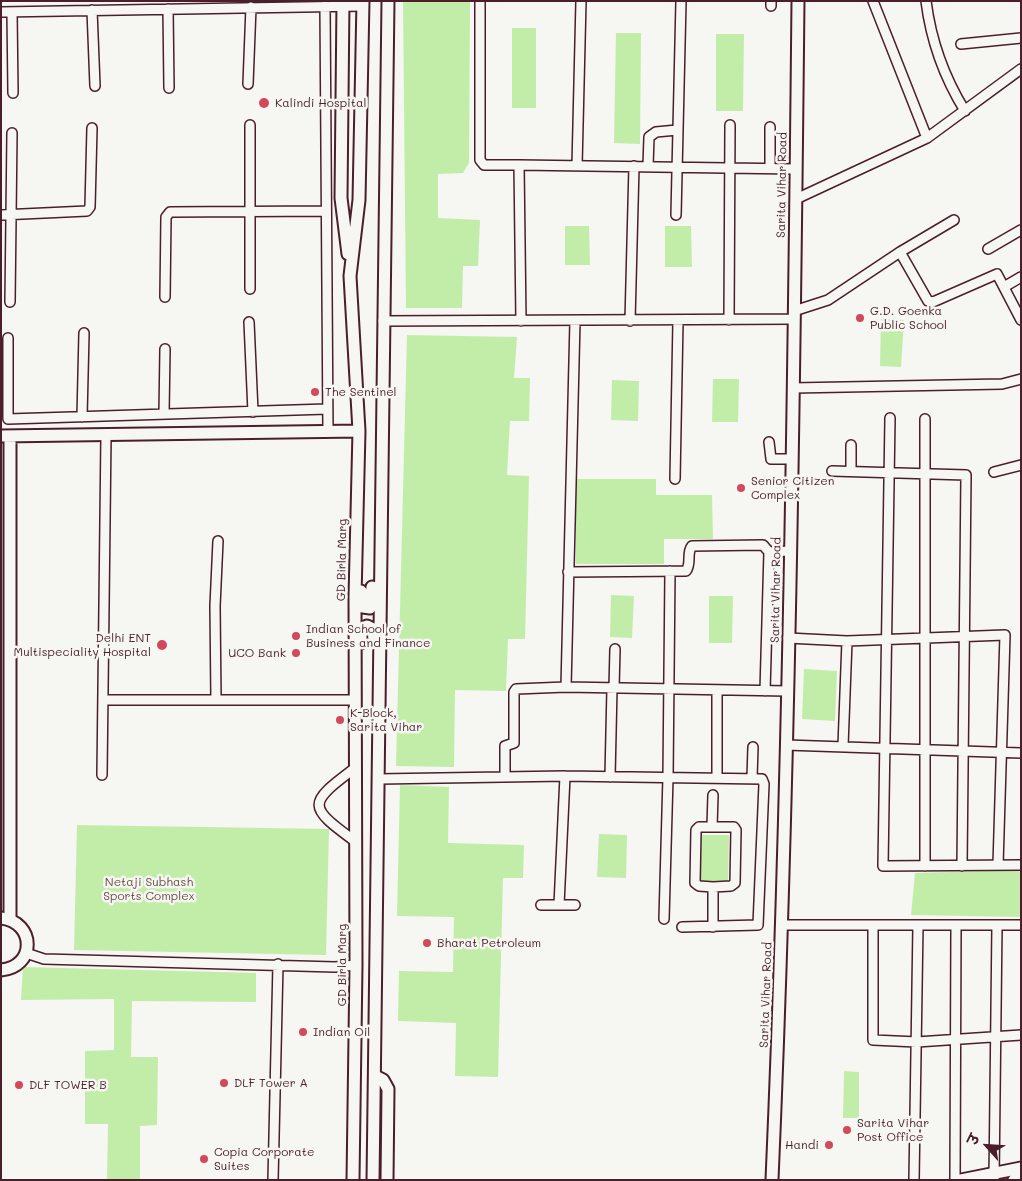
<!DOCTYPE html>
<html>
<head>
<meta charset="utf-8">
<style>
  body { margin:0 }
  #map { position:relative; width:1022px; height:1181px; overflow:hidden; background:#f6f6f2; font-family:Mali,"Playpen Sans Deva",sans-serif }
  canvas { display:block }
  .frame { position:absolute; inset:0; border:2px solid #4a1f2b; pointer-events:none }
  .north { position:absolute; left:962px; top:1121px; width:50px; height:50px; -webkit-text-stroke:4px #f6f6f2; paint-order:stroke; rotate:296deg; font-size:14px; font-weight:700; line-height:20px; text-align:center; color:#4a1f2b }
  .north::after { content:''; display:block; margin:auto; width:18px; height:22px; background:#4a1f2b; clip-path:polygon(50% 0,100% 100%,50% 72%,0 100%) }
</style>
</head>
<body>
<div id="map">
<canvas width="1022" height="1181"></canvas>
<div class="frame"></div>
<div class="north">उ</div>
</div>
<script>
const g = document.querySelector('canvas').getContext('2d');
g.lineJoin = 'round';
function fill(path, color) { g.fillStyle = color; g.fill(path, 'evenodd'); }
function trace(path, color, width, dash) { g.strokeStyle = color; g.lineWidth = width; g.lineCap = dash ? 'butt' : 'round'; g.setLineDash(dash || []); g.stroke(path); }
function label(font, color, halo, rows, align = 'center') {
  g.font = font + ' Mali,sans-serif'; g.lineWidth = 5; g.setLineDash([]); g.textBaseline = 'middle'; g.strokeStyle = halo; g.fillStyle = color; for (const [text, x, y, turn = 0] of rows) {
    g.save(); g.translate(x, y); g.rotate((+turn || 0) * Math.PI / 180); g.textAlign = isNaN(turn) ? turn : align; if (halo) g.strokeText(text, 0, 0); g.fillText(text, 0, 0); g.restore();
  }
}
fill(new Path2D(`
  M 403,1 L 470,1 L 469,163 L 463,173 L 438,174 L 438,218 L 480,220 L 478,266 L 463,266 L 462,308 L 406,308 Z
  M 512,28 L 536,28 L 536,108 L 512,108 Z
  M 616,33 L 641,33 L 640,144 L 614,143 Z
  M 716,34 L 744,34 L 743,111 L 716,111 Z
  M 565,226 L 589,226 L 590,265 L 565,265 Z
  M 665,226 L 691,226 L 692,267 L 665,267 Z
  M 881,319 L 904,320 L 901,367 L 880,366 Z
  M 407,335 L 517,337 L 514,378 L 530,378 L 529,421 L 510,421 L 507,475 L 529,476 L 525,639 L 508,639 L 506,691 L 455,690 L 454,767 L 396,766 Z
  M 713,379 L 739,379 L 738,422 L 712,422 Z
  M 612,380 L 639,381 L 638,421 L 611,420 Z
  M 576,479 L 656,479 L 656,495 L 712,495 L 713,539 L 664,539 L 664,564 L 576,564 Z
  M 611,595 L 634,596 L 632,638 L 610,637 Z
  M 709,596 L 733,596 L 732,643 L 709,643 Z
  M 804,669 L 837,671 L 835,721 L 802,719 Z
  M 400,785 L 449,787 L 448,843 L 524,845 L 523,878 L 503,878 L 498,1077 L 455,1076 L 456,1023 L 398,1021 L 399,971 L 453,972 L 454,917 L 397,916 Z
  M 77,825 L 329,829 L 326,955 L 74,950 Z
  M 599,834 L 627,835 L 626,878 L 597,877 Z
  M 701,835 L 729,835 L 728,882 L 700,882 Z
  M 1021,870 L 1021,917 L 911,915 L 915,873 Z
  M 23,967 L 256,973 L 256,1002 L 132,1001 L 131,1057 L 158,1057 L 157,1125 L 140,1126 L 140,1180 L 107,1180 L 108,1124 L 85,1124 L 85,1051 L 114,1050 L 114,999 L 21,1000 Z
  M 844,1071 L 859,1072 L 859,1118 L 843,1118 Z`), '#c2eda9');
const street = new Path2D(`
  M 480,1 L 480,160 L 484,165 L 519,165 L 521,321
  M 873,1 L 927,138
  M 926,1 C 931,41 944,77 965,111
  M 325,6 L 328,432
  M 771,6 L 771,1
  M 168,9 L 169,88
  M 92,10 L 95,86
  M 1,12 L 363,6
  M 12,12 L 13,93
  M 961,44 L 1021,38
  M 248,84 L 251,7
  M 519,165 L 796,169
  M 577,166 L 581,1
  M 648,166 L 649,137 L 656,132 L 677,130
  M 770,168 L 770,127
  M 796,199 L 927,138 L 1021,69
  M 1,215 L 87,211 L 90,207 L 92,128
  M 676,215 L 681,1
  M 988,249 L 1021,230
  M 900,252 L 928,301 L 933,302 L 997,274 L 1021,320
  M 1004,287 L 1021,277
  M 250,289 L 250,125
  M 165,297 L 166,217 L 170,212 L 326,211
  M 10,302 L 12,133
  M 794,311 L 828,300 L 900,252 L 954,220
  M 729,320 L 730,125
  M 383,321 L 794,319
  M 630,321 L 634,166
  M 249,322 L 253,412
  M 8,338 L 8,419 L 327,409
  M 793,388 L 1002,384 L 1021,379
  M 164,413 L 165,349
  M 82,417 L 84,333
  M 890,418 L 883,866 L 1021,865
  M 925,419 L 925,866
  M 769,442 L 771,459 L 792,459
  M 832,471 L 966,475 L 962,866
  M 851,471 L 851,445
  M 994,472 L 1021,465
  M 675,479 L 678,321
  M 769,552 L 790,551
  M 568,572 L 686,571 C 692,563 686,553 692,546 L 763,545 L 769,552 L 765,691
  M 788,638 L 847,641 L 1005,635 L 998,865
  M 566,687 L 575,321
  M 614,688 L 615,649
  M 103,700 L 355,700
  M 216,700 L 215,606 L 218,541
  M 786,745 L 1021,753
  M 843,746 L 847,641
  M 355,768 C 307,804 307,806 356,842
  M 102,775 L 106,435
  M 505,777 L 505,746 L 514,743 L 514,692 L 516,689 L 566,687 L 787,691
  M 610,777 L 612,688
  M 717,777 L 717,691
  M 752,778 L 753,747
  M 379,779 L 565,776 L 762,779 L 764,784 L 758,925 L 682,927
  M 712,827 L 713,795
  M 541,905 L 575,905
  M 559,905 L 565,776
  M 664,919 L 668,777 L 670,571
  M 783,925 L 1021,925
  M 873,925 L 873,1040 L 917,1042 L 1021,1035
  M 713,927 L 713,887 L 699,886 L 695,883 L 696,830 L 699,827 L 734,827 L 736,830 L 735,883 L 731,886 L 713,887
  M 26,953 L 44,959 L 335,967 L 356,965
  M 273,1180 L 278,964
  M 914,1180 L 918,925
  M 955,1180 L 956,925
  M 994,1180 L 997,925`);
const secondary = new Path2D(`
  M 343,1 L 341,198 L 348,254
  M 1,436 L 359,431
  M 10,436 L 10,919
  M 361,591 L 363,607 L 370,608 L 372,587
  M 361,643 L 361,630 L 367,626 L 373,629 L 374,640
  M 1,918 C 36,922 36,967 1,970
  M 375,1076 L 383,1080 L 388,1089 L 387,1180
  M 353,1180 L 356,965 L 355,597 L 359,431 L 350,276 L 359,200 L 363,1
  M 373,1180 L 388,1
  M 772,1180 C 789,787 794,394 798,1
  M 961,1180 L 1021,1168
  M 1014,1180 L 1021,1179`);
trace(street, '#4a1f2b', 12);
trace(secondary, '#4a1f2b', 15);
trace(street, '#f6f6f2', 9);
trace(secondary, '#f6f6f2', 11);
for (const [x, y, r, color] of [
  [264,103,6,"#d1495b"],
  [860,318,5,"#d1495b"],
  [315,392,5,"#d1495b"],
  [741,488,5,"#d1495b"],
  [296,636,5,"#d1495b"],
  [162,645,6,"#d1495b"],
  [296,653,5,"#d1495b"],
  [340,720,5,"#d1495b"],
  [427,943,5,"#d1495b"],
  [303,1032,5,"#d1495b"],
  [224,1083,5,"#d1495b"],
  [19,1085,5,"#d1495b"],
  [847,1130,5,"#d1495b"],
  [829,1145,5,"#d1495b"],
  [204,1159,5,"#d1495b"]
]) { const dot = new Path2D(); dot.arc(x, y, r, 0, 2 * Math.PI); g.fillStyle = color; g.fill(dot); trace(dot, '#f6f6f2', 2); }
label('12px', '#4a1f2b', '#f6f6f2', [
  ["Kalindi Hospital",275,103],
  ["G.D. Goenka",870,311],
  ["Public School",870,325],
  ["The Sentinel",325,392],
  ["Senior Citizen",751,481],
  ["Complex",751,495],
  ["Indian School of",306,629],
  ["Business and Finance",306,643],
  ["Delhi ENT",151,638,"right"],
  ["Multispeciality Hospital",151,652,"right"],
  ["UCO Bank",286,653,"right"],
  ["K-Block,",350,713],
  ["Sarita Vihar",350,727],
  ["Bharat Petroleum",437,943],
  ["Indian Oil",313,1032],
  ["DLF Tower A",234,1083],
  ["DLF TOWER B",29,1085],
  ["Sarita Vihar",857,1123],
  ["Post Office",857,1137],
  ["Handi",819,1145,"right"],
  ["Copia Corporate",214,1152],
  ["Suites",214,1166]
], 'left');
label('12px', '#4a1f2b', '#f6f6f2', [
  ["Sarita Vihar Road",782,185,-89],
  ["GD Birla Marg",342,560,-89],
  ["Sarita Vihar Road",776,590,-89],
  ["GD Birla Marg",342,965,-90],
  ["Sarita Vihar Road",766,995,-88]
]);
label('12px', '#68524a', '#f6f6f2', [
  ["Netaji Subhash",149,882],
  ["Sports Complex",149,896]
]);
</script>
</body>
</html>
